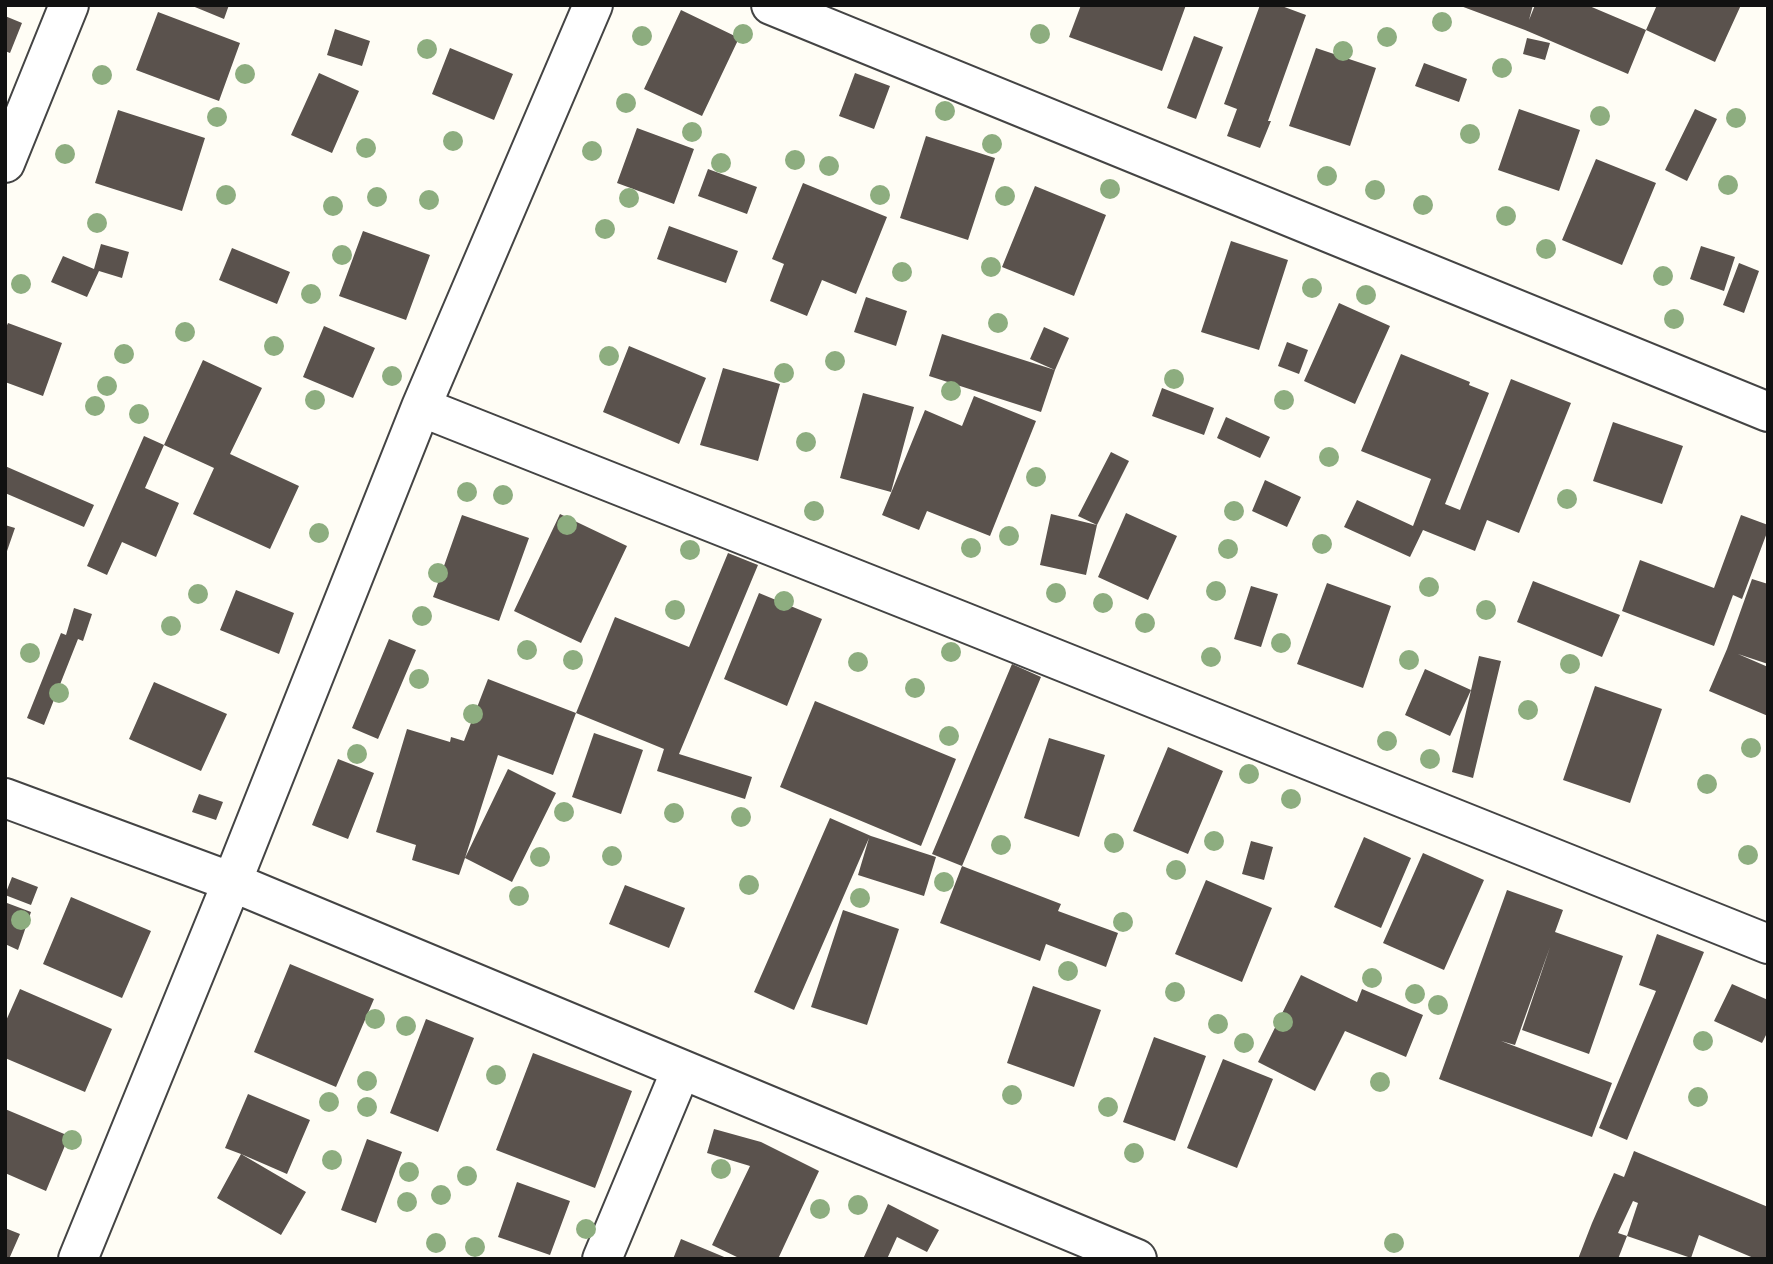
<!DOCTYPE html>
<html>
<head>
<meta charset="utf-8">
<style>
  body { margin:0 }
  #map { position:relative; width:1773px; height:1264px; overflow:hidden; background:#fffdf5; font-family:Literata,serif }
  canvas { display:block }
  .frame { position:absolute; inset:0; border:7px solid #111; pointer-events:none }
</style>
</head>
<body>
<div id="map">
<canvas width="1773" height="1264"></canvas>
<div class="frame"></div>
</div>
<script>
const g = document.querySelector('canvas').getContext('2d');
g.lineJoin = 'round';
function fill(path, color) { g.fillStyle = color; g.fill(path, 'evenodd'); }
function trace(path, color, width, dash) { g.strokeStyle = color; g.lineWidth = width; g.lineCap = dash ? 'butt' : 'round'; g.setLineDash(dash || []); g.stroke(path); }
fill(new Path2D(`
  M 190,5 L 229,5 L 224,19 Z
  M 1081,5 L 1186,5 L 1162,71 L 1069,37 Z
  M 1260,5 L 1279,5 L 1306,15 L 1268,121 L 1271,121 L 1260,148 L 1227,136 L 1237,109 L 1224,104 Z
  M 1458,5 L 1533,5 L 1529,20 L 1535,5 L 1587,5 L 1646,30 L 1628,74 L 1525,30 Z
  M 1657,5 L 1741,5 L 1715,62 L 1646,30 Z
  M 681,10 L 739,38 L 702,116 L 644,89 Z
  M 158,12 L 240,43 L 219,101 L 136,70 Z
  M 5,16 L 22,23 L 10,53 L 5,51 Z
  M 335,29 L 370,41 L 362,66 L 327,55 Z
  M 1194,36 L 1223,47 L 1196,119 L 1167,108 Z
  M 1527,38 L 1550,43 L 1545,60 L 1523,54 Z
  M 450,48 L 513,74 L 494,120 L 432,94 Z
  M 1316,48 L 1376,68 L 1350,146 L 1289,126 Z
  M 1424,63 L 1467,79 L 1459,102 L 1415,86 Z
  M 319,73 L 359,91 L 332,153 L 291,135 Z
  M 855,73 L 890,86 L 874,129 L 839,116 Z
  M 1519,109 L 1580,130 L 1559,191 L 1498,170 Z
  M 1695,109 L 1717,119 L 1687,181 L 1665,170 Z
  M 118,110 L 205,138 L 182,211 L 95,183 Z
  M 637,128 L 694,149 L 674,204 L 617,183 Z
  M 926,136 L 995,158 L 968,240 L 900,218 Z
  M 1596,159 L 1656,183 L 1622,265 L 1562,240 Z
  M 708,169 L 757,187 L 747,214 L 698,196 Z
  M 803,183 L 887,217 L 856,294 L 822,280 L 807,316 L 770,301 L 784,264 L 772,259 Z
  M 1035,186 L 1106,215 L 1074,296 L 1002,267 Z
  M 669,226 L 738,251 L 726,283 L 657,259 Z
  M 363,231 L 430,255 L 406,320 L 339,296 Z
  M 1231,241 L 1288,260 L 1259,350 L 1201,332 Z
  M 101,244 L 129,252 L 122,278 L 99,271 L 87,297 L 51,282 L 63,256 L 94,269 Z
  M 1701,246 L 1735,257 L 1724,291 L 1690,279 Z
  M 232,248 L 290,272 L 277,304 L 219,280 Z
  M 1739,263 L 1759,271 L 1744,313 L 1723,305 Z
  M 866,297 L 907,311 L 896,346 L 854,332 Z
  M 1339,303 L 1390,326 L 1355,404 L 1304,381 Z
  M 8,323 L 62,343 L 43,396 L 5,382 L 5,330 Z
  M 324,326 L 375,348 L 353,398 L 303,377 Z
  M 1044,327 L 1069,338 L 1055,370 L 1030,359 Z
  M 942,334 L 1055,370 L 1041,412 L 929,376 Z
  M 1287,342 L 1308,350 L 1299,374 L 1278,366 Z
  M 629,346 L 706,378 L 679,444 L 603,412 Z
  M 1401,354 L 1470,382 L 1469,385 L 1489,393 L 1445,504 L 1460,510 L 1511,379 L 1571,403 L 1519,533 L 1487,520 L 1475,551 L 1423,530 L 1410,557 L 1344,527 L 1357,500 L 1413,526 L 1431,479 L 1361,451 Z
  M 203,360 L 262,388 L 230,454 L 299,486 L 270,549 L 193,514 L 214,468 L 164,445 L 145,488 L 179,503 L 156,557 L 122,542 L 107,575 L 87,566 L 144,436 L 164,445 Z
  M 723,368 L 780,384 L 758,461 L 700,445 Z
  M 1162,388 L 1214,408 L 1204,435 L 1152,416 Z
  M 863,393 L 914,407 L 891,492 L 840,478 Z
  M 974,396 L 1036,421 L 990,536 L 927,511 L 919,530 L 882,515 L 925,410 L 962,426 Z
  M 1226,417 L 1270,437 L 1260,458 L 1217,438 Z
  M 1613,422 L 1683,446 L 1662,504 L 1593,481 Z
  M 1111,452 L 1129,461 L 1097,525 L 1078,516 Z
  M 5,466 L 94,505 L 84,527 L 5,493 Z
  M 1265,480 L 1301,497 L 1287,527 L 1252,511 Z
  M 1126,513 L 1177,536 L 1148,600 L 1098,577 Z
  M 560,514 L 627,546 L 581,643 L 514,611 Z
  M 1051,514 L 1097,525 L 1086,575 L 1040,565 Z
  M 462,515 L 529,538 L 499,621 L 433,597 Z
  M 1741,515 L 1768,525 L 1768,530 L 1742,599 L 1733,595 L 1714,646 L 1622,611 L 1640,560 L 1714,588 Z
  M 5,525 L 15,528 L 6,554 L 5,554 Z
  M 728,553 L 758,565 L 679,754 L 752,777 L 745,799 L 657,771 L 664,749 L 576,713 L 615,617 L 689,647 Z
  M 1752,579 L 1768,584 L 1768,664 L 1738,654 L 1768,667 L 1768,716 L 1709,691 L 1727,649 Z
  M 1533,581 L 1620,615 L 1602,657 L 1517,622 Z
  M 1327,583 L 1391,606 L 1363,688 L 1297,664 Z
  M 1251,586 L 1278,594 L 1261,647 L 1234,639 Z
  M 236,590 L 294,613 L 279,654 L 220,630 Z
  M 759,593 L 822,619 L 787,706 L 724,679 Z
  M 74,608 L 92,614 L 83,641 L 78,639 L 44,725 L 27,718 L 61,633 L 66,635 Z
  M 389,639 L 416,650 L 378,739 L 352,728 Z
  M 1479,656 L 1501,661 L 1473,778 L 1452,772 Z
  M 1012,664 L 1041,677 L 962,866 L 932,854 Z
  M 1425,669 L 1471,690 L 1450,736 L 1405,715 Z
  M 488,679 L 576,713 L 553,775 L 498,755 L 465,858 L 508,769 L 556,793 L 512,882 L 465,858 L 459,875 L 412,860 L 416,845 L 376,832 L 407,729 L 450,742 L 451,737 L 464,741 Z
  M 154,682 L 227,714 L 201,771 L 129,739 Z
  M 1595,686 L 1662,709 L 1630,803 L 1563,780 Z
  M 815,701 L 956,759 L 921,846 L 780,787 Z
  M 594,733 L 643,750 L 621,814 L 572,797 Z
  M 1049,738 L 1105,755 L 1079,837 L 1024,818 Z
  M 1168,747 L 1223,771 L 1188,854 L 1133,831 Z
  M 338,759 L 374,773 L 348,839 L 312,825 Z
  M 199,794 L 223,802 L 216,820 L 192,812 Z
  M 830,818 L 871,836 L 936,857 L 924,896 L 858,875 L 869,838 L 794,1010 L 754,992 Z
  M 1364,837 L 1411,858 L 1381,928 L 1334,907 Z
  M 1251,841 L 1273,847 L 1264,880 L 1242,874 Z
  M 1423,853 L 1484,880 L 1444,970 L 1383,943 Z
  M 962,866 L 1061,904 L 1058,911 L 1118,933 L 1106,967 L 1046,944 L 1040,961 L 940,923 Z
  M 12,877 L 38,887 L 31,905 L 5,895 Z
  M 1206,880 L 1272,908 L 1242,982 L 1175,954 Z
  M 625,885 L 685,908 L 669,948 L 609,924 Z
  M 1507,890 L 1563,910 L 1555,932 L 1623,956 L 1589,1054 L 1522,1030 L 1550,947 L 1515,1045 L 1501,1041 L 1612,1083 L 1592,1137 L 1439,1079 Z
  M 71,897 L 151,931 L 122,998 L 43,964 Z
  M 7,903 L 31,912 L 18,950 L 5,944 L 5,907 Z
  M 843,910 L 899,929 L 867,1025 L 811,1007 Z
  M 1657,934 L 1704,952 L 1627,1140 L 1599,1128 L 1656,991 L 1639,985 Z
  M 290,964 L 374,999 L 336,1087 L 254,1052 Z
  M 1301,975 L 1357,1002 L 1362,989 L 1423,1015 L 1406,1057 L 1345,1031 L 1315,1091 L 1258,1062 Z
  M 1732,984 L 1768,1000 L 1768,1031 L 1762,1043 L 1714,1021 Z
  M 1033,986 L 1101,1010 L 1074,1087 L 1007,1063 Z
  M 20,989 L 112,1029 L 85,1092 L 5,1058 L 5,1023 Z
  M 426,1019 L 474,1038 L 438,1132 L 390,1113 Z
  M 1154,1037 L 1206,1056 L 1175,1141 L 1123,1122 Z
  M 533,1053 L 632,1091 L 595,1188 L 496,1150 Z
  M 1223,1059 L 1273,1079 L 1237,1168 L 1187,1148 Z
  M 248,1094 L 310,1120 L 287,1174 L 241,1154 L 306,1192 L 281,1235 L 217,1198 L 241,1154 L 225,1148 Z
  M 5,1109 L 69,1136 L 46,1191 L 5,1173 Z
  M 714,1129 L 761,1142 L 819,1171 L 778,1259 L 741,1259 L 712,1245 L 750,1166 L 707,1153 Z
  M 367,1139 L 402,1152 L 376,1223 L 341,1210 Z
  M 1634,1151 L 1768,1207 L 1768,1259 L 1756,1259 L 1699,1235 L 1691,1258 L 1627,1236 L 1638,1203 L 1633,1201 L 1618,1233 L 1627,1236 L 1618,1259 L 1578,1259 L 1592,1223 L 1614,1173 L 1624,1177 Z
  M 517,1182 L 570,1201 L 550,1255 L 498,1237 Z
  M 888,1204 L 939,1230 L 927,1252 L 897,1237 L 887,1259 L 863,1259 Z
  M 5,1228 L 20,1234 L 9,1259 L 5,1259 Z
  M 681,1239 L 729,1259 L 673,1259 Z`), '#5a524d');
const minor = new Path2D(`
  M 771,5 L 1768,412
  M 5,163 L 69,5
  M 421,407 L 961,621 L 1768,944
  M 5,798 L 232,882 L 1137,1259
  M 78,1259 L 232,882 L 421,407 L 593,5
  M 602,1259 L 681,1070`);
trace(minor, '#444', 42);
trace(minor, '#fff', 38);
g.fillStyle = '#8dad7f';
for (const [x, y] of [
  [1442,22],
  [743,34],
  [1040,34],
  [642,36],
  [1387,37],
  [427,49],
  [1343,51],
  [1502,68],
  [245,74],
  [102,75],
  [626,103],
  [945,111],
  [1600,116],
  [217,117],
  [1736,118],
  [692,132],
  [1470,134],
  [453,141],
  [992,144],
  [366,148],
  [592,151],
  [65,154],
  [795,160],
  [721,163],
  [829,166],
  [1327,176],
  [1728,185],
  [1110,189],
  [1375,190],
  [226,195],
  [880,195],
  [1005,196],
  [377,197],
  [629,198],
  [429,200],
  [1423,205],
  [333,206],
  [1506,216],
  [97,223],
  [605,229],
  [1546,249],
  [342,255],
  [991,267],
  [902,272],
  [1663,276],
  [21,284],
  [1312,288],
  [311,294],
  [1366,295],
  [1674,319],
  [998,323],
  [185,332],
  [274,346],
  [124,354],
  [609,356],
  [835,361],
  [784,373],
  [392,376],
  [1174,379],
  [107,386],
  [951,391],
  [315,400],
  [1284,400],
  [95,406],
  [139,414],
  [806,442],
  [1329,457],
  [1036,477],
  [467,492],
  [503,495],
  [1567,499],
  [814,511],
  [1234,511],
  [567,525],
  [319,533],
  [1009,536],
  [1322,544],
  [971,548],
  [1228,549],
  [690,550],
  [438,573],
  [1429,587],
  [1216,591],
  [1056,593],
  [198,594],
  [784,601],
  [1103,603],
  [675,610],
  [1486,610],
  [422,616],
  [1145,623],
  [171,626],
  [1281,643],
  [527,650],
  [951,652],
  [30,653],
  [1211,657],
  [573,660],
  [1409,660],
  [858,662],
  [1570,664],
  [419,679],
  [915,688],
  [59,693],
  [1528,710],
  [473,714],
  [949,736],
  [1387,741],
  [1751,748],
  [357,754],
  [1430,759],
  [1249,774],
  [1707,784],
  [1291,799],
  [564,812],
  [674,813],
  [741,817],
  [1214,841],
  [1114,843],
  [1001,845],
  [1748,855],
  [612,856],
  [540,857],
  [1176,870],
  [944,882],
  [749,885],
  [519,896],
  [860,898],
  [21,920],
  [1123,922],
  [1068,971],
  [1372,978],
  [1175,992],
  [1415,994],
  [1438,1005],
  [375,1019],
  [1283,1022],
  [1218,1024],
  [406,1026],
  [1703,1041],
  [1244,1043],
  [496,1075],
  [367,1081],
  [1380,1082],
  [1012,1095],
  [1698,1097],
  [329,1102],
  [367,1107],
  [1108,1107],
  [72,1140],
  [1134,1153],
  [332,1160],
  [721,1169],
  [409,1172],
  [467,1176],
  [441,1195],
  [407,1202],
  [858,1205],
  [820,1209],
  [586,1229],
  [436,1243],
  [1394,1243],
  [475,1247]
]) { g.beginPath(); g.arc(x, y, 10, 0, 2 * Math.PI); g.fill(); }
</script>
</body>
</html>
